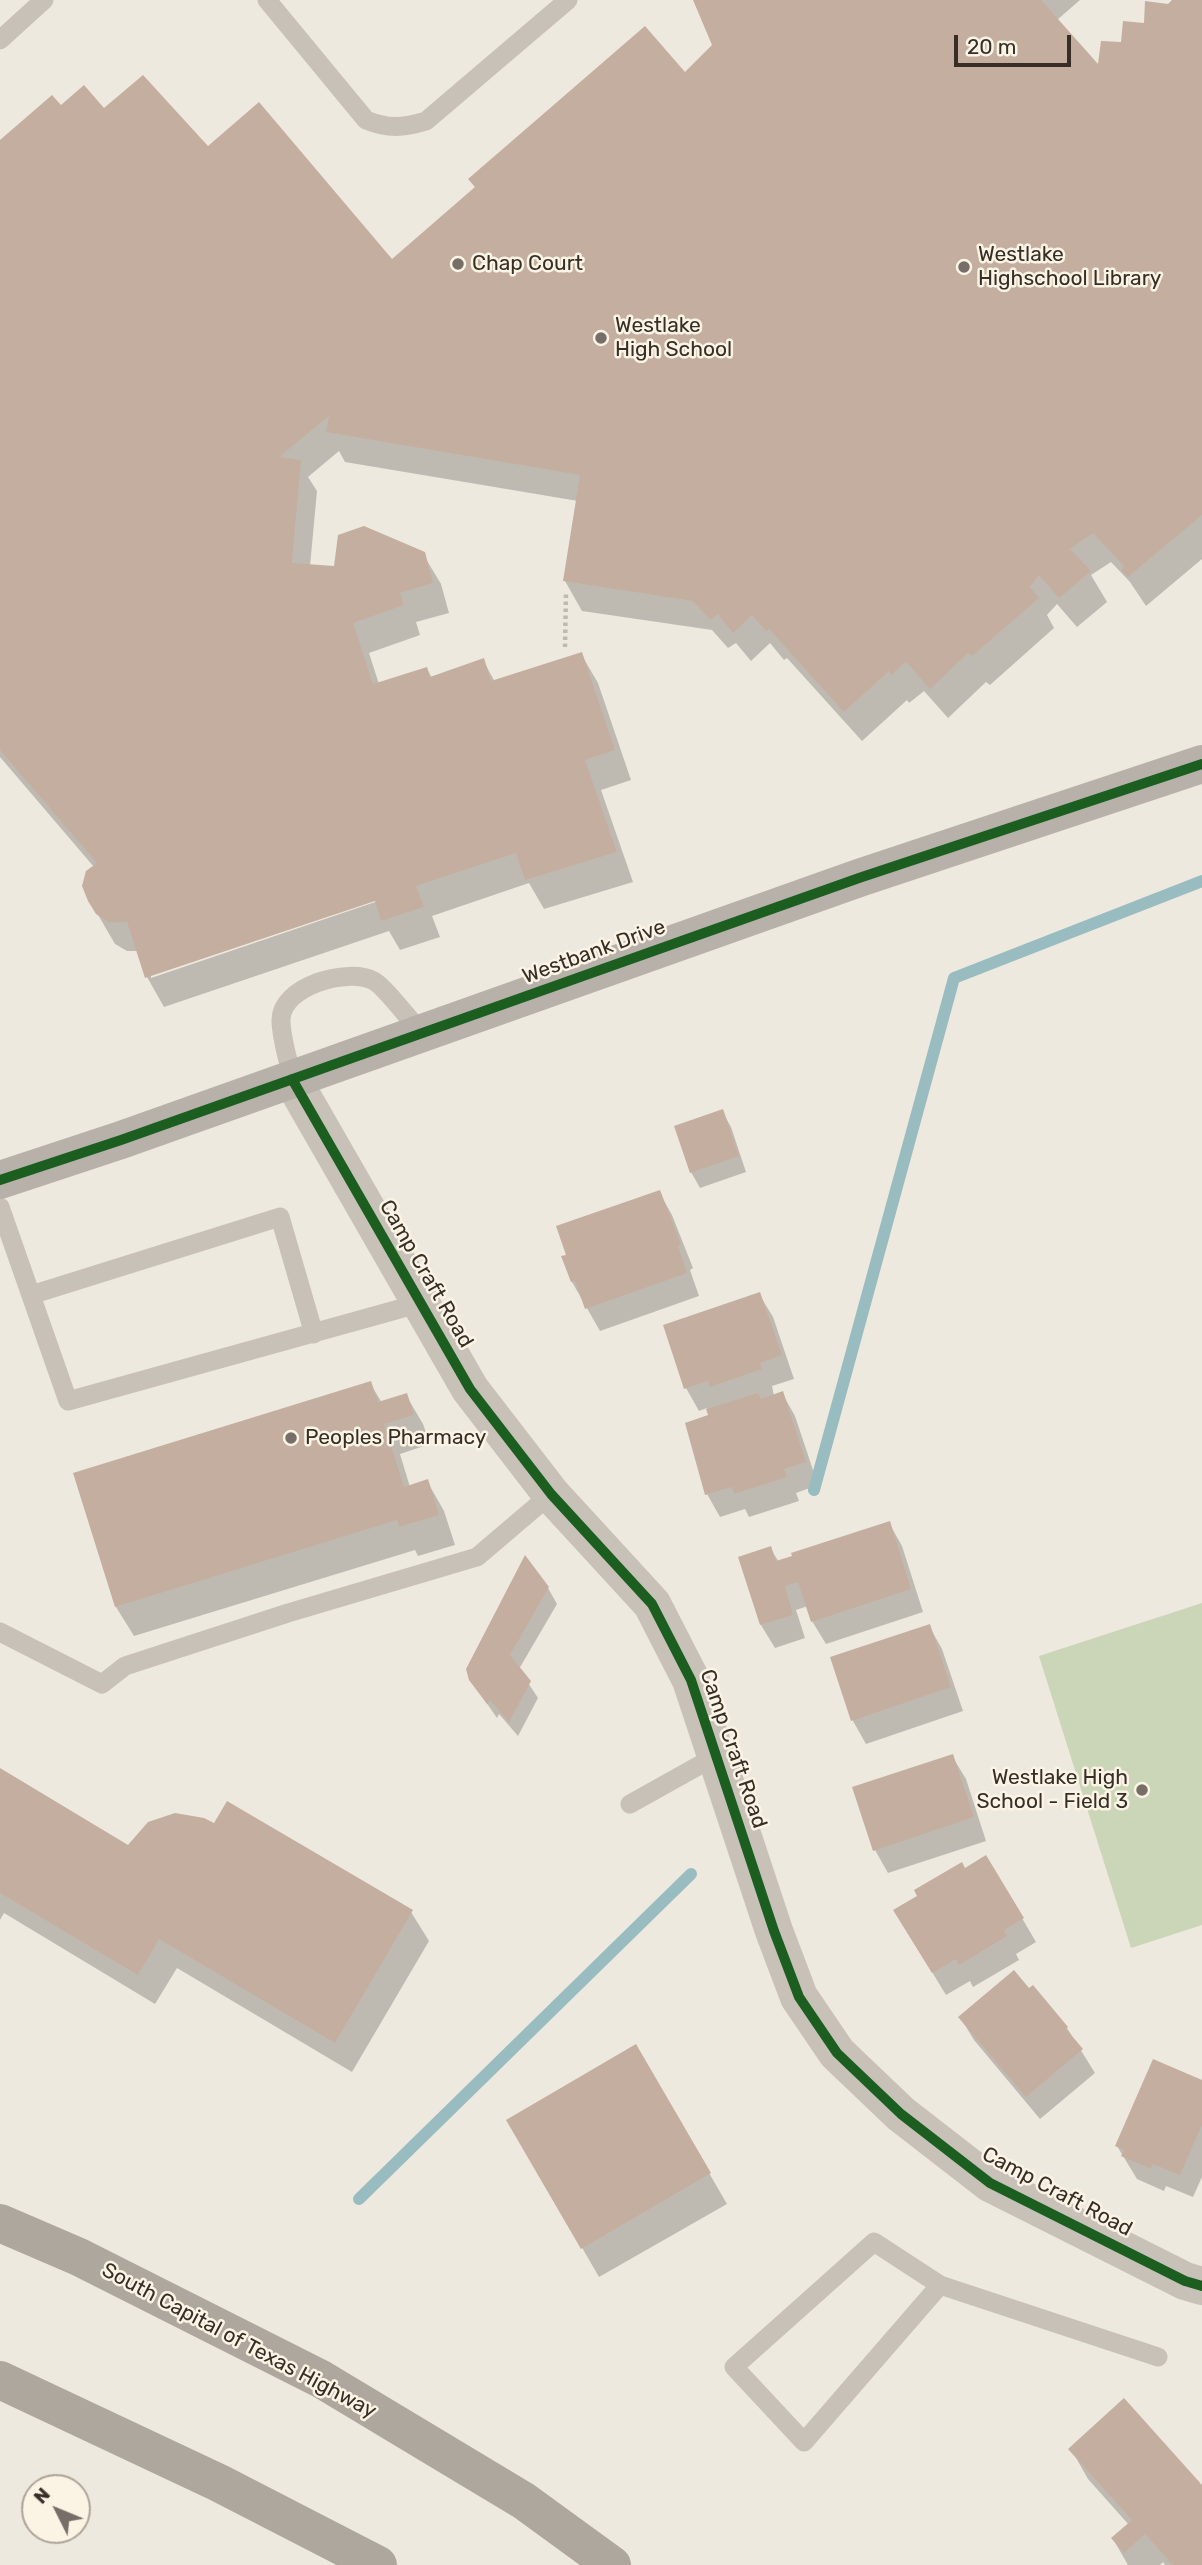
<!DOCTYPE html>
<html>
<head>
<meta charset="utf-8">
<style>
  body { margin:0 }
  #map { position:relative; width:1202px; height:2565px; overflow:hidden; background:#eee9df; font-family:Rubik,sans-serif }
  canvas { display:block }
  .north { position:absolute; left:21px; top:2474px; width:70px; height:70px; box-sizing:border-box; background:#fbf4e5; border:2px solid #ada599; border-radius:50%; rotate:313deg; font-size:19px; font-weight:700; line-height:28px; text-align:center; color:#372e26 }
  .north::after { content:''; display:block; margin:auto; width:24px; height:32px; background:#776f67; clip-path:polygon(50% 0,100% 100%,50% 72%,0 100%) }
  .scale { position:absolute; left:954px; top:35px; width:117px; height:32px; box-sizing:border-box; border:4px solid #372e26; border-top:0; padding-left:9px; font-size:21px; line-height:24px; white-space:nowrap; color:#372e26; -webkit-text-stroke:5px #fbf4e5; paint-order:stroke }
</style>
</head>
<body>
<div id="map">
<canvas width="1202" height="2565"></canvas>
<div class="north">N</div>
<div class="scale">20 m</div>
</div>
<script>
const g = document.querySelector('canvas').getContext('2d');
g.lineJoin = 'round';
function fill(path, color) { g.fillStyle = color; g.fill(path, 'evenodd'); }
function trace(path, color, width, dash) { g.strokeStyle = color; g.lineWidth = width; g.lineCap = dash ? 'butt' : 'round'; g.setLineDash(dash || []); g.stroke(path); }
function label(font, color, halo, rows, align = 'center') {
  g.font = font + ' Rubik,sans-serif'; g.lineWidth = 5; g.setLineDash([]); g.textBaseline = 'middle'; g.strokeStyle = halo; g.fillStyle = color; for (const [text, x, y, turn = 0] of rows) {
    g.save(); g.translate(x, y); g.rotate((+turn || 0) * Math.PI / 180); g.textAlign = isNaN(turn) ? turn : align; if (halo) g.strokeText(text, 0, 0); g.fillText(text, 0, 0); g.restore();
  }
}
fill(new Path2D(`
  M 1202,1603 L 1202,1925 L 1131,1948 L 1039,1656 Z`), '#cbd5b7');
fill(new Path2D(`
  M 695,0 L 1080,0 L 1057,20 L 1099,68 L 1122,44 L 1169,6 L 1173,0 L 1202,0 L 1202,559 L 1146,606 L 1130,582 L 1111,562 L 1091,575 L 1107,602 L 1077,627 L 1057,604 L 1047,615 L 1054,628 L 990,685 L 986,682 L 948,718 L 924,691 L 909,703 L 907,700 L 862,741 L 787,658 L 784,660 L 770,643 L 751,661 L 736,643 L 728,648 L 712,630 L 582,611 L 565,581 L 578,501 L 345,462 L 339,451 L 308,477 L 317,491 L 310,566 L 335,567 L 423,554 L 441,584 L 449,613 L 416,622 L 420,635 L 369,653 L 379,684 L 427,669 L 432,678 L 483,660 L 495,682 L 581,654 L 598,683 L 631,780 L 601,790 L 633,882 L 544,909 L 529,883 L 432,916 L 440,937 L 400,950 L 389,931 L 164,1007 L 147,977 L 138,951 L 127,951 L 115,944 L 97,913 L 94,867 L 0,757 L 0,142 L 60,107 L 104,111 L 208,149 L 391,262 L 476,189 L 470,179 L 685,74 L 714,45 ZM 382,896 L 384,899 L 151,978 L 151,974 Z
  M 722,1111 L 731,1127 L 746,1172 L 700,1188 L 691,1172 Z
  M 659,1192 L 672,1215 L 693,1268 L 690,1270 L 699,1296 L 600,1331 L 572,1282 L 564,1258 Z
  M 759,1294 L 773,1317 L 794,1379 L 772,1386 L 774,1396 L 782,1393 L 795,1416 L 818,1485 L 796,1493 L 799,1501 L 749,1517 L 745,1509 L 720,1517 L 707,1494 L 710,1416 L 707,1408 L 699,1411 L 686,1388 Z
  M 370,1383 L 382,1403 L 406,1395 L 423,1424 L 430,1444 L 400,1454 L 410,1487 L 427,1481 L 444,1511 L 455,1545 L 418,1556 L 415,1550 L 134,1636 L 116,1607 L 75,1474 Z
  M 889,1523 L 902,1546 L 923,1612 L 826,1644 L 812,1621 L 808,1606 L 796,1610 L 805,1638 L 775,1648 L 761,1625 L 770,1548 L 779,1562 Z
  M 548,1588 L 557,1604 L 519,1669 L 538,1698 L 518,1736 L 499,1714 L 497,1718 L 470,1679 Z
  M 929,1626 L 942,1649 L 963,1711 L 866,1744 L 853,1721 L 832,1658 Z
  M 952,1756 L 966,1779 L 986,1841 L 888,1873 L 875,1850 Z
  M 0,1770 L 128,1848 L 411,1912 L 429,1941 L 352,2072 L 177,1968 L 155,2004 L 4,1913 L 0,1920 Z
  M 986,1857 L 1036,1942 L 1016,1954 L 1019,1960 L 973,1987 L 970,1981 L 946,1995 L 909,1934 L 964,1870 Z
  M 1033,1987 L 1067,2028 L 1095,2073 L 1040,2119 L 974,2040 L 960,2017 Z
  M 636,2047 L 727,2204 L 599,2277 L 509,2121 Z
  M 1202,2081 L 1202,2177 L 1193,2197 L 1166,2186 L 1164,2191 L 1137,2179 L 1117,2146 Z
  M 1071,2449 L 1202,2487 L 1202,2565 L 1165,2565 L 1163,2562 L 1160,2565 L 1128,2565 L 1113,2539 L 1129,2525 L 1088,2479 Z`), '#0003');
trace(new Path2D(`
  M 814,1490 L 954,978 L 1202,881
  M 359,2199 L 691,1874`), '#99bcc0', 12);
fill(new Path2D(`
  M 693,0 L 1041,0 L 1098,64 L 1101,41 L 1121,42 L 1123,21 L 1144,23 L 1145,1 L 1168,4 L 1172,0 L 1202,0 L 1202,515 L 1128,577 L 1121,570 L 1124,566 L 1093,533 L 1070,549 L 1091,571 L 1059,598 L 1039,575 L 1030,587 L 1039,598 L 972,656 L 968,653 L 930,689 L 906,662 L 891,675 L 889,671 L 844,712 L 769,629 L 766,631 L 752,615 L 733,633 L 718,614 L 710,620 L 693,601 L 563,581 L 580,475 L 326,432 L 329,416 L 279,457 L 301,460 L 292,563 L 334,566 L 338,535 L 364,526 L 425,552 L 433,583 L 400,593 L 404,605 L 353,623 L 373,684 L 427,667 L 430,677 L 484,658 L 491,681 L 582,652 L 615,750 L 585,760 L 617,852 L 525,880 L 516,853 L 416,886 L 424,907 L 381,921 L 375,901 L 145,978 L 127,922 L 109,922 L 96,914 L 88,901 L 82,886 L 86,871 L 97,863 L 0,750 L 0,140 L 52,95 L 61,105 L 84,85 L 104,108 L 143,75 L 208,146 L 259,102 L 392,259 L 475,187 L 468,179 L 645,26 L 685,72 L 712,45 Z
  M 723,1109 L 739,1156 L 690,1173 L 674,1126 Z
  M 660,1190 L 681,1244 L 678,1246 L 687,1273 L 585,1309 L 575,1281 L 571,1282 L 561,1256 L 566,1255 L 556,1226 Z
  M 760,1292 L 782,1355 L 760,1363 L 762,1369 L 710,1387 L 708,1381 L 684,1389 L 663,1325 Z
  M 371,1381 L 378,1402 L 407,1393 L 414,1415 L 384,1424 L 404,1487 L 428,1479 L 439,1515 L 399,1527 L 397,1520 L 115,1607 L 73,1473 Z
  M 783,1391 L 806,1462 L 784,1469 L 787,1477 L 734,1494 L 732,1487 L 705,1495 L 685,1423 L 708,1415 L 706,1409 L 758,1393 L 761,1399 Z
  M 890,1521 L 911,1589 L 811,1622 L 798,1582 L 785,1586 L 793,1615 L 760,1625 L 738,1557 L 771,1546 L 776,1561 L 792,1556 L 791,1553 Z
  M 525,1555 L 549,1587 L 510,1655 L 531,1681 L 509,1722 L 490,1700 L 487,1704 L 469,1680 L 466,1669 Z
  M 930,1624 L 951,1687 L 851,1721 L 830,1657 Z
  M 953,1754 L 974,1817 L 873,1851 L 852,1787 Z
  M 0,1768 L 128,1845 L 148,1822 L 175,1813 L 204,1818 L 214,1823 L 227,1801 L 413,1910 L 335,2043 L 159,1939 L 138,1975 L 0,1893 Z
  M 986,1855 L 1024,1918 L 1004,1930 L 1007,1936 L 959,1965 L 956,1959 L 932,1973 L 893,1910 L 917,1896 L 914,1890 L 962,1862 L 965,1868 Z
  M 1014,1970 L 1029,1988 L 1033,1985 L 1068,2027 L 1066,2029 L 1083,2049 L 1026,2097 L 958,2017 Z
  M 636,2044 L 711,2173 L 581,2249 L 506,2120 Z
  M 1153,2059 L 1202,2080 L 1202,2125 L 1180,2175 L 1153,2164 L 1151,2169 L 1121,2156 L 1124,2150 L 1115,2146 Z
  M 1124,2398 L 1202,2485 L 1202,2565 L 1173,2565 L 1145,2534 L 1124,2553 L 1111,2538 L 1132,2520 L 1068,2449 Z`), '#c3ae9f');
trace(new Path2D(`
  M 565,647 L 566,592`), '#bfb9b1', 4.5, [3.5, 3.5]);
trace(new Path2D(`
  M 267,0 L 366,120 C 388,129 403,128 426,121 L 568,0
  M 0,40 L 44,0
  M 292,1079 C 289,1061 281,1039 281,1020 C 281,986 348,967 374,981 C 385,987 411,1022 422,1033
  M 0,1207 L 68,1401 L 421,1303
  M 31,1295 L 280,1217 L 314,1334
  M 0,1632 L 102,1684 L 125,1666 L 288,1613 L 477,1557 L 551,1494
  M 630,1804 L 716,1756
  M 940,2285 L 874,2242 L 734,2367 L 804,2442 L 940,2285 L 1158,2357`), '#c7c1b8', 19);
trace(new Path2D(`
  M 292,1079 L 470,1389 L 551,1494 L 652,1604 L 691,1680 L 774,1931 L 799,1997 L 837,2053 L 901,2114 L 990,2183 L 1185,2281 L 1202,2286`), '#c7c1b8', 38);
trace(new Path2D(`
  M 0,1180 L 121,1140 L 859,878 L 1202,764`), '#b7b1a9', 38);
trace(new Path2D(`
  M 0,2223 L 79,2257 L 321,2379 L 524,2501 L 612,2565
  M 0,2380 L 219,2483 L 378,2565`), '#ada79e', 38);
trace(new Path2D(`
  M 292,1079 L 470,1389 L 551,1494 L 652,1604 L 691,1680 L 774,1931 L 799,1997 L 837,2053 L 901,2114 L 990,2183 L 1185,2281 L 1202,2286
  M 0,1180 L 121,1140 L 859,878 L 1202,764`), '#1b5e20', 10);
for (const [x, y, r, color] of [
  [458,264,7,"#776f67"],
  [964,267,7,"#776f67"],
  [601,338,7,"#776f67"],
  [291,1438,7,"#776f67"],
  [1142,1790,7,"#776f67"]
]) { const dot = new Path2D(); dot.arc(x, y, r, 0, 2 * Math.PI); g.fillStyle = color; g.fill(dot); trace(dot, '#fbf4e5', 2.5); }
label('21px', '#372e26', '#fbf4e5', [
  ["Westlake",978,255],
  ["Highschool Library",978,279],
  ["Chap Court",472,264],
  ["Westlake",615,326],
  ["High School",615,350],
  ["Peoples Pharmacy",305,1438],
  ["Westlake High",1128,1778,"right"],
  ["School - Field 3",1128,1802,"right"]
], 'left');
label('21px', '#372e26', '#fbf4e5', [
  ["Westbank Drive",594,952,-20],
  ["Camp Craft Road",426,1274,60],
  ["Camp Craft Road",733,1749,71],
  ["Camp Craft Road",1057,2192,28],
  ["South Capital of Texas Highway",239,2341,28]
]);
</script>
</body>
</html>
